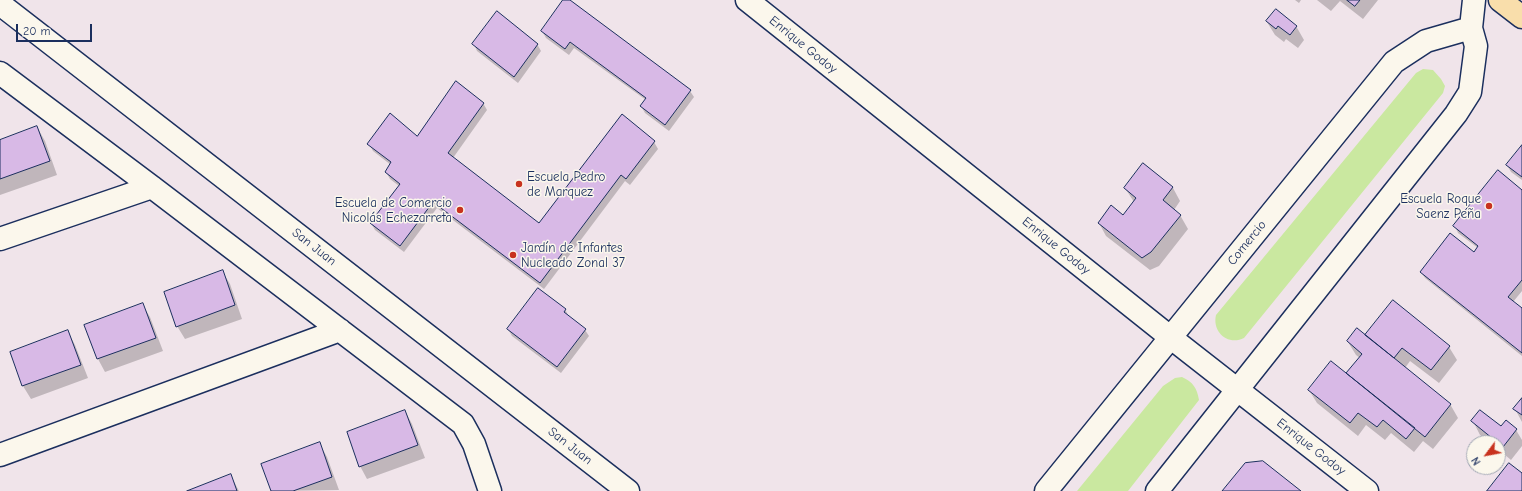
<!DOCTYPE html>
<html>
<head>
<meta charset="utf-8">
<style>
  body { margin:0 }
  #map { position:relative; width:1522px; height:491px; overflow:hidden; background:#f0e4ea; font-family:"Comic Neue",sans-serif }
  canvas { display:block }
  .north { position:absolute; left:1466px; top:435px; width:40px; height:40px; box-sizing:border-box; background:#fbf7ec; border:1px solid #a1a7b3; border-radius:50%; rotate:238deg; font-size:11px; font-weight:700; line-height:16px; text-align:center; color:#1b2f5e }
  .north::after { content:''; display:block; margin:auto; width:14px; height:18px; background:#c8321e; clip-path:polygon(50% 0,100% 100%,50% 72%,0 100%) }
  .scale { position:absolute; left:16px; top:24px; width:76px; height:18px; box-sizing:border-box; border:2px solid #1b2f5e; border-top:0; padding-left:5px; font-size:12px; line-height:14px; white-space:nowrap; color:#1b2f5e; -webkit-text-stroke:3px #fbf7ec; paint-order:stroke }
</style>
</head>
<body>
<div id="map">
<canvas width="1522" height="491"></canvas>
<div class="north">N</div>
<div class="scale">20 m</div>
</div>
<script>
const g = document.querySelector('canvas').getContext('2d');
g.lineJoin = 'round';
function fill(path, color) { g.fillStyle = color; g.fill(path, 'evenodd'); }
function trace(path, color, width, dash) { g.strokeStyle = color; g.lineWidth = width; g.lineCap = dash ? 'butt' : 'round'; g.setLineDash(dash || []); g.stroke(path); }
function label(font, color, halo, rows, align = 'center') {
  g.font = font + ' "Comic Neue",sans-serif'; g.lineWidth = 3; g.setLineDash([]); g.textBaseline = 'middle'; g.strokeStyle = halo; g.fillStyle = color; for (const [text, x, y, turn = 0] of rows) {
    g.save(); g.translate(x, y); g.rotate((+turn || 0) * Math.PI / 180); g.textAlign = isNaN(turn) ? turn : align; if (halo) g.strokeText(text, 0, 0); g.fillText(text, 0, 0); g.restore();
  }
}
fill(new Path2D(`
  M 1423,69 L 1433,70 L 1441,79 L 1445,86 L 1443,93 L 1244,338 C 1228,346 1212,332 1216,315 L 1416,73 Z
  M 1182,377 C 1193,382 1197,388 1199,400 L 1128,491 L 1077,491 L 1163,386 L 1175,378 Z`), '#cae8a0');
fill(new Path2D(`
  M 564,0 L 569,0 L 690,91 L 694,97 L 669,131 L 645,113 L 641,106 L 646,100 L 574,48 L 569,55 L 546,38 L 542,31 Z
  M 1295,0 L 1301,0 L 1299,3 Z
  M 1317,0 L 1378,0 L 1363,19 L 1340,1 L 1331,11 Z
  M 1267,22 L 1296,26 L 1304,40 L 1298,48 L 1286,39 L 1284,42 L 1275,35 Z
  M 474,44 L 537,44 L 541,51 L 518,83 L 477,51 Z
  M 483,103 L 487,110 L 453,158 L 539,224 L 622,115 L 654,142 L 658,149 L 630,185 L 625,181 L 544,289 L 437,208 L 404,252 L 375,230 L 371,223 L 399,186 L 390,179 L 386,172 L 391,165 L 373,151 L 369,144 L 417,138 Z
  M 37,127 L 45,141 L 57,175 L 0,195 L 0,141 Z
  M 1522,147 L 1522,180 L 1511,172 L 1507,165 Z
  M 1144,164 L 1173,188 L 1180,201 L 1174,210 L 1180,215 L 1188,229 L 1159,266 L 1150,270 L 1106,236 L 1099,223 L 1123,216 L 1134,202 L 1125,188 Z
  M 1522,191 L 1522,291 L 1513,302 L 1522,309 L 1522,356 L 1425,278 L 1421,272 L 1474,253 L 1478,248 L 1458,233 L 1455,226 Z
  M 222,271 L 230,284 L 242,319 L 185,339 L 177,326 Z
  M 142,304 L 150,317 L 163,351 L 105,372 L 98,359 Z
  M 565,309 L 569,317 L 585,330 L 589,336 L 561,373 L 512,336 L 508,329 Z
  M 68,332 L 75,345 L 88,378 L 31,399 L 23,386 L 11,353 Z
  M 1366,336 L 1449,347 L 1457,360 L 1439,383 L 1410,361 L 1405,368 L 1450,404 L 1458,418 L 1433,449 L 1423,441 L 1414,452 L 1391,433 L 1385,440 L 1366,425 L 1358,436 L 1317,403 L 1309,390 L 1346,375 L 1360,358 L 1356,355 L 1348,342 Z
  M 1522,400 L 1522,422 L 1515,409 Z
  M 405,411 L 412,424 L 425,458 L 367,479 L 360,466 Z
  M 1473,421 L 1501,428 L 1506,422 L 1516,430 L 1522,440 L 1522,446 L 1511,460 L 1498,449 L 1498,443 L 1491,443 L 1480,435 Z
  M 319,443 L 327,457 L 339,490 L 272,491 Z
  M 231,476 L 239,491 L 190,491 Z`), '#0003');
const building = new Path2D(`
  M 563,0 L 570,0 L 691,90 L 665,125 L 640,106 L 646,98 L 570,42 L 565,49 L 541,31 Z
  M 1347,0 L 1360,0 L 1355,6 Z
  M 1276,9 L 1297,26 L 1290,35 L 1278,26 L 1276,29 L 1266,21 Z
  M 497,11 L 538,44 L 514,77 L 472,44 Z
  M 456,81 L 484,103 L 448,153 L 539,223 L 622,114 L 655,141 L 626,179 L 621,175 L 540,283 L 433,202 L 400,246 L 370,223 L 400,184 L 385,172 L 391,162 L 367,144 L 390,113 L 417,136 Z
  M 37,126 L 50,161 L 0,179 L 0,140 Z
  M 1522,145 L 1522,177 L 1506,165 Z
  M 1143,163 L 1173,187 L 1163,200 L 1181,215 L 1151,252 L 1142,258 L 1098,223 L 1111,205 L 1123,215 L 1136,198 L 1124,188 Z
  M 1498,170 L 1522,190 L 1522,280 L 1508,297 L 1522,308 L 1522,353 L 1420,272 L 1450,233 L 1474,252 L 1478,246 L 1453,226 Z
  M 223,270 L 235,305 L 176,327 L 164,292 Z
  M 538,288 L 566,309 L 564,312 L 586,329 L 557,367 L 507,329 Z
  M 1393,300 L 1450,346 L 1431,370 L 1402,348 L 1394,358 L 1365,335 Z
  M 143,303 L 156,338 L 97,359 L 84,325 Z
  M 1357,328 L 1451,404 L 1425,437 L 1346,373 L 1362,354 L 1347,341 Z
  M 68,330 L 81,365 L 22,386 L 10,352 Z
  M 1331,361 L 1415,428 L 1406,439 L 1383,420 L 1377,427 L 1358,413 L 1350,423 L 1308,390 Z
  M 1522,398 L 1522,415 L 1513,409 Z
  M 405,410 L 418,445 L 359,467 L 347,432 Z
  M 1480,410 L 1501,426 L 1506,420 L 1517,429 L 1503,447 L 1471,421 Z
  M 320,442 L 332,477 L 293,491 L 271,491 L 261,464 Z
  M 1263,461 L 1301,491 L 1222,491 L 1245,463 Z
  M 1509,463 L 1522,473 L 1522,491 L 1487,491 Z
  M 231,474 L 237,491 L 187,491 Z`);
fill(building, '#d8b9e6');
trace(building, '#1b2f5e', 1);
const street = new Path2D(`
  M 747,0 L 1170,337 L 1367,491
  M 0,4 L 628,491
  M 0,73 L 152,187 L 463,424 L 474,444 L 490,491
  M 0,239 L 152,187
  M 0,455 L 340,330
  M 1046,491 L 1394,62 L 1426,41 L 1471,28
  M 1157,491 L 1456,114 L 1470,92 L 1476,46 L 1471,28 L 1474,0`);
const primary = new Path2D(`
  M 1500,0 L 1522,17`);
trace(street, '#1b2f5e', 25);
trace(primary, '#1b2f5e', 25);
trace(street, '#fbf7ec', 22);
trace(primary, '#f9deab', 22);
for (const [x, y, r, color] of [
  [519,184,4,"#c8321e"],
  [1489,206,4,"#c8321e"],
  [460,210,4,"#c8321e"],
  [513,255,4,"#c8321e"]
]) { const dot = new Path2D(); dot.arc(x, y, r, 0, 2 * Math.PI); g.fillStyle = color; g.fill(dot); trace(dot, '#fbf7ec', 1.5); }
label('13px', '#1b2f5e', '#fbf7ec', [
  ["Enrique Godoy",803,45,39],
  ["Comercio",1247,243,-51],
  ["Enrique Godoy",1056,246,39],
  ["San Juan",314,247,38],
  ["San Juan",570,446,38],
  ["Enrique Godoy",1311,447,38]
]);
label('13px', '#1b2f5e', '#fbf7ec', [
  ["Escuela Pedro",527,177],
  ["de Marquez",527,192],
  ["Escuela Roque",1481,199,"right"],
  ["Saenz Peña",1481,214,"right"],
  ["Escuela de Comercio",452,203,"right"],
  ["Nicolás Echezarreta",452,218,"right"],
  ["Jardín de Infantes",521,248],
  ["Nucleado Zonal 37",521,263]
], 'left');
</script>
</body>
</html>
